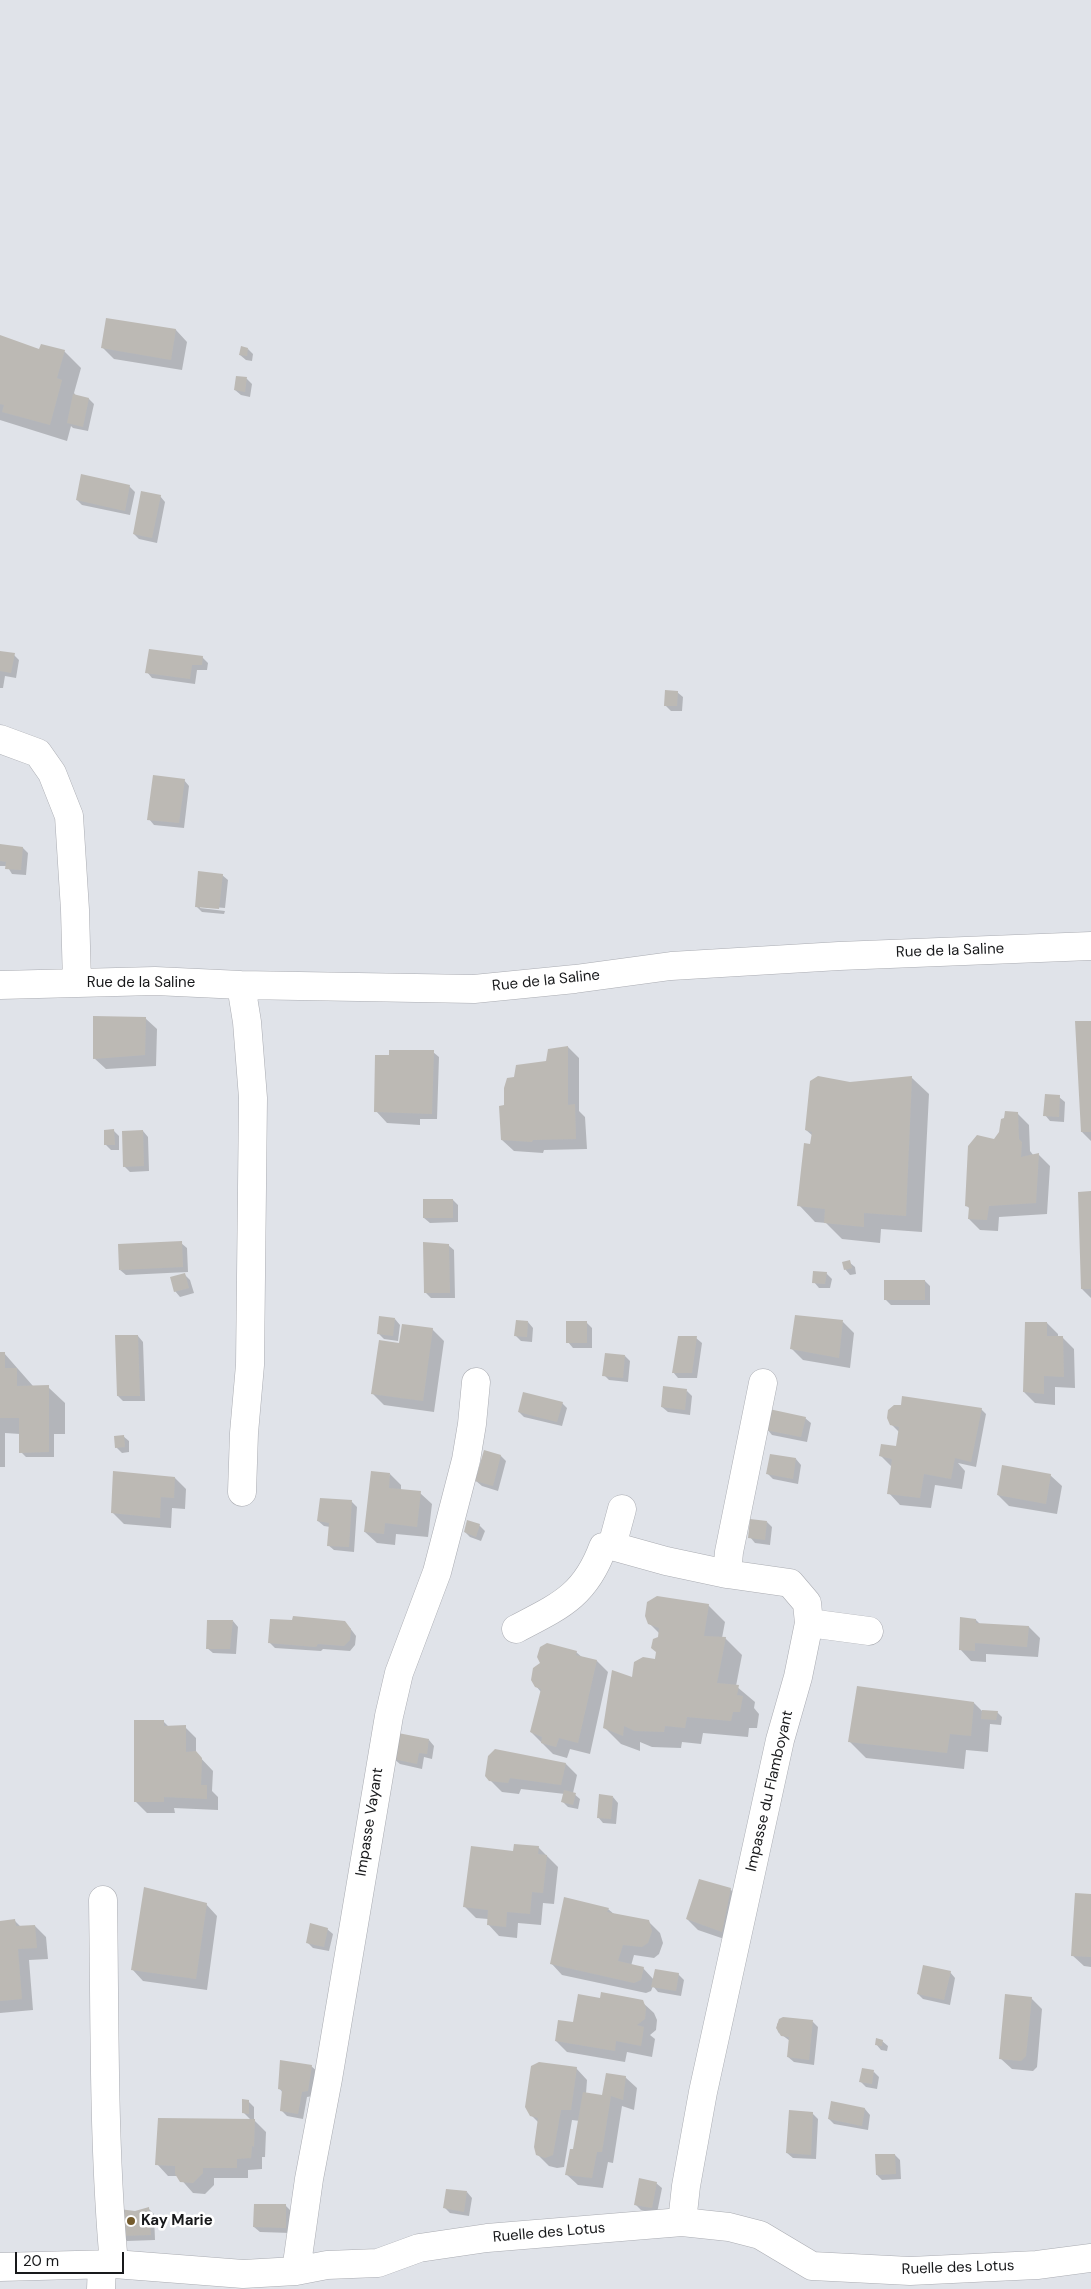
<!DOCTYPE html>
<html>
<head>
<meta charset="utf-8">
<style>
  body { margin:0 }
  #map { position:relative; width:1091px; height:2289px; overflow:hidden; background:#e0e3e9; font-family:"DM Sans",sans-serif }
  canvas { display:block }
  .scale { position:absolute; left:15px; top:2252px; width:109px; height:22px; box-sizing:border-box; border:2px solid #18191b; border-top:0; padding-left:6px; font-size:15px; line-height:18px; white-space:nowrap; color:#18191b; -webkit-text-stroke:4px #fff; paint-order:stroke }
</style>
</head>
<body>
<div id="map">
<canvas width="1091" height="2289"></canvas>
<div class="scale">20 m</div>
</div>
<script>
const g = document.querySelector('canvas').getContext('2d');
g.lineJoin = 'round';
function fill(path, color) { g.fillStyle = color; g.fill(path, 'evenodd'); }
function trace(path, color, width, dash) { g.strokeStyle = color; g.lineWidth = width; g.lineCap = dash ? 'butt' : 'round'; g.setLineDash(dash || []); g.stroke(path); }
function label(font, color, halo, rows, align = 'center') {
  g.font = font + ' "DM Sans",sans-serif'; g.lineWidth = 5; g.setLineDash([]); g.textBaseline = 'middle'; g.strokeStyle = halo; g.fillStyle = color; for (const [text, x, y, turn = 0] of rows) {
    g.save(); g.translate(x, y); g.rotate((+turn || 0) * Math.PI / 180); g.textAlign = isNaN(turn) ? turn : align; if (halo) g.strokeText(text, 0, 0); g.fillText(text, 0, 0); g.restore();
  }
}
fill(new Path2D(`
  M 107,319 L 176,330 L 187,342 L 182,370 L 114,359 L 103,348 Z
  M 0,337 L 40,350 L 64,351 L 81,368 L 74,393 L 77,397 L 89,399 L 94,404 L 88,431 L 73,428 L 71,426 L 67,441 L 0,420 Z
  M 248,349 L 253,354 L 252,361 L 246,360 L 240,355 Z
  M 237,377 L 247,379 L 252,384 L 250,397 L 241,395 L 235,390 Z
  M 129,486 L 135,492 L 130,515 L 82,505 L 77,500 Z
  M 160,496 L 165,502 L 157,543 L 139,539 L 134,534 Z
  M 0,652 L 14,655 L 19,660 L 16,678 L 5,676 L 3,688 L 0,688 Z
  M 202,657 L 208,663 L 207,670 L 197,670 L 195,684 L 152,678 L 147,672 Z
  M 677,692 L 683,697 L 682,711 L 671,711 L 665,705 Z
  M 184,780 L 189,786 L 184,828 L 154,825 L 149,819 Z
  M 0,846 L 23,848 L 28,853 L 26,875 L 12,874 L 7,866 L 0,866 Z
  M 222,875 L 228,880 L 225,908 L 200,906 L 200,908 L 225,911 L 224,914 L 202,912 L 196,906 Z
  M 145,1018 L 157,1029 L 156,1066 L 106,1069 L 94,1058 Z
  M 1091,1022 L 1091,1141 L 1082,1132 Z
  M 568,1047 L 579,1058 L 579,1111 L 585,1117 L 587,1149 L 544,1150 L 543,1153 L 514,1151 L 502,1140 L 515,1078 L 547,1062 L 550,1050 Z
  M 433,1052 L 439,1057 L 437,1119 L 420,1119 L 420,1125 L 387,1123 L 376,1111 Z
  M 912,1078 L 929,1094 L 922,1232 L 881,1229 L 880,1243 L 842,1239 L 826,1223 L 815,1222 L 799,1205 L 813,1136 L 806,1130 L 850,1083 Z
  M 1059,1097 L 1065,1102 L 1064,1122 L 1050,1121 L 1045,1115 Z
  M 1018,1114 L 1029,1125 L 1030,1151 L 1034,1156 L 1039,1155 L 1050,1166 L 1047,1214 L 999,1217 L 998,1231 L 980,1230 L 969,1219 L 970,1209 L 966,1205 L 994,1140 Z
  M 113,1130 L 119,1136 L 119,1150 L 111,1150 L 106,1145 Z
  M 143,1131 L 148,1137 L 149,1171 L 130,1172 L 124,1166 Z
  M 1091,1192 L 1091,1298 L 1082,1289 Z
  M 453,1200 L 458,1205 L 458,1222 L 430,1223 L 424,1218 Z
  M 181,1243 L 187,1248 L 188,1272 L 126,1275 L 120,1270 Z
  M 448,1245 L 454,1250 L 455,1298 L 431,1298 L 425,1292 Z
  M 849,1262 L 855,1267 L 856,1274 L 850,1275 L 845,1269 Z
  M 826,1273 L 832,1279 L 830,1288 L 819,1288 L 814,1282 Z
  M 185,1275 L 190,1280 L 194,1293 L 180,1297 L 175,1291 Z
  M 925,1281 L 930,1286 L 930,1305 L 891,1305 L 885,1299 Z
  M 395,1319 L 400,1325 L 398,1341 L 384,1339 L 379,1334 Z
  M 528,1322 L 533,1328 L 532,1342 L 521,1341 L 515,1335 Z
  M 586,1322 L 592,1328 L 592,1348 L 573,1348 L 568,1342 Z
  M 843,1322 L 854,1333 L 850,1368 L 803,1360 L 792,1349 Z
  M 1047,1323 L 1058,1334 L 1058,1338 L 1063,1338 L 1074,1349 L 1075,1388 L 1055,1387 L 1055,1405 L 1035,1403 L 1024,1392 Z
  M 432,1329 L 444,1341 L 434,1412 L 384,1405 L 373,1394 L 401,1344 Z
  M 138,1336 L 143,1342 L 145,1401 L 123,1401 L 118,1396 Z
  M 696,1338 L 702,1343 L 697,1378 L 678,1378 L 673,1372 Z
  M 0,1353 L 4,1353 L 33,1386 L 48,1387 L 65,1403 L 65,1434 L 54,1434 L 54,1457 L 26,1457 L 21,1452 L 20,1434 L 5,1433 L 5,1467 L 0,1467 Z
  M 625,1356 L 630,1361 L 628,1382 L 609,1380 L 604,1375 Z
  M 687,1391 L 692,1396 L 690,1415 L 668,1412 L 662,1407 Z
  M 562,1403 L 567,1408 L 562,1426 L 524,1417 L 519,1412 Z
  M 981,1409 L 986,1414 L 976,1467 L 958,1463 L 965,1471 L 962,1489 L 935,1485 L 931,1508 L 900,1505 L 889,1493 L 892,1467 L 881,1456 L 897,1448 L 899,1432 L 891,1424 Z
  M 805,1418 L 811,1423 L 807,1442 L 772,1435 L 767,1429 Z
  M 123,1436 L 129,1441 L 129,1452 L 122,1453 L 116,1447 Z
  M 485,1451 L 501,1456 L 506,1461 L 498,1491 L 482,1486 L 476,1481 Z
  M 796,1459 L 801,1465 L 798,1484 L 773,1479 L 767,1473 Z
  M 390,1474 L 401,1485 L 401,1491 L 420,1493 L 432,1504 L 428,1537 L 396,1534 L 395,1545 L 377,1543 L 365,1532 Z
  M 1050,1475 L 1062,1486 L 1057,1514 L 1009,1506 L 998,1495 Z
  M 175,1478 L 186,1489 L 185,1509 L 172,1508 L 171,1528 L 124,1524 L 112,1512 Z
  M 321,1499 L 352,1502 L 357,1507 L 354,1552 L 334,1550 L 328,1545 L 330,1527 L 324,1526 L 318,1521 Z
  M 767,1522 L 772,1527 L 770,1545 L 755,1543 L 750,1537 Z
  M 479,1525 L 485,1531 L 481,1541 L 470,1537 L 465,1532 Z
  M 708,1605 L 725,1622 L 722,1638 L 725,1638 L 742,1655 L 736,1686 L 755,1702 L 754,1708 L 759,1714 L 757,1728 L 749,1728 L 748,1737 L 703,1733 L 701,1744 L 682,1742 L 681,1748 L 652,1747 L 640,1742 L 640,1751 L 621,1744 L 604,1727 L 633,1678 L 655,1661 L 660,1634 L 649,1623 Z
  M 976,1620 L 980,1624 L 1029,1627 L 1040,1638 L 1038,1657 L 986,1654 L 986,1662 L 971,1661 L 960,1649 Z
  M 233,1621 L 238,1627 L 236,1654 L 213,1653 L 207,1648 Z
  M 350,1628 L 356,1636 L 355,1645 L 350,1651 L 323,1649 L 321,1651 L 275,1648 L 269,1642 Z
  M 576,1652 L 583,1658 L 597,1661 L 608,1672 L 590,1754 L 570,1749 L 567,1758 L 553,1754 L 531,1732 L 541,1692 L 536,1686 Z
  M 974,1703 L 982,1711 L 997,1712 L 1002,1717 L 1001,1725 L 990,1724 L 988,1752 L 966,1750 L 964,1769 L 866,1758 L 850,1742 Z
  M 163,1721 L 169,1727 L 185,1727 L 196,1738 L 196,1753 L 213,1771 L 212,1791 L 218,1797 L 218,1810 L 174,1808 L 175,1813 L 147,1813 L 135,1801 Z
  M 429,1740 L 434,1746 L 432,1759 L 424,1757 L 422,1769 L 400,1764 L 394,1759 Z
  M 566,1764 L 577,1775 L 573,1793 L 580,1799 L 578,1809 L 568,1807 L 563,1802 L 565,1794 L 521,1789 L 519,1794 L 502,1792 L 490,1780 Z
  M 613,1797 L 618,1803 L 616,1824 L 603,1823 L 598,1817 Z
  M 538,1847 L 558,1867 L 554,1904 L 543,1903 L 541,1925 L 518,1923 L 517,1938 L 499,1936 L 488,1924 L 488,1919 L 476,1918 L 465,1907 L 514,1853 Z
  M 730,1889 L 742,1901 L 733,1942 L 698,1930 L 687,1919 Z
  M 1091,1895 L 1091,1967 L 1084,1966 L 1072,1955 Z
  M 206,1904 L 217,1916 L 207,1990 L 143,1981 L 132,1969 Z
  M 608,1909 L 614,1914 L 648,1921 L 660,1933 L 663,1943 L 659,1954 L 654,1958 L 634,1955 L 631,1966 L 643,1968 L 654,1980 L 678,1974 L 684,1980 L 681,1996 L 658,1992 L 653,1986 L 651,1991 L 646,1993 L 562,1975 L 551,1963 Z
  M 15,1921 L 21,1927 L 35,1926 L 46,1937 L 48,1959 L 29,1960 L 33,2010 L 0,2013 L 0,1922 Z
  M 327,1929 L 333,1934 L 329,1951 L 313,1948 L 307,1942 Z
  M 950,1972 L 955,1978 L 950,2005 L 923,1999 L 918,1994 Z
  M 1031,1998 L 1042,2009 L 1037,2067 L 1033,2071 L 1012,2069 L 1000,2058 Z
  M 601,2000 L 642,2002 L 654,2013 L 657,2020 L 656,2030 L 650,2035 L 655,2039 L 652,2057 L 627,2052 L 625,2062 L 567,2052 L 556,2041 Z
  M 784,2018 L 813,2022 L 818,2027 L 814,2065 L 794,2062 L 788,2057 L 790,2041 L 778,2032 L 777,2024 Z
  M 882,2041 L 888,2046 L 887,2051 L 881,2050 L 876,2044 Z
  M 311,2066 L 317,2071 L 313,2096 L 307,2097 L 303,2119 L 287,2116 L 282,2111 L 283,2093 L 279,2088 Z
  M 576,2068 L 587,2080 L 586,2094 L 604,2096 L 625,2077 L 637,2088 L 634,2110 L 622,2106 L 613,2163 L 608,2162 L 603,2188 L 578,2185 L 566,2174 L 575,2150 L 580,2121 L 572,2120 L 564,2167 L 557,2168 L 549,2166 L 538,2155 L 539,2123 L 531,2115 Z
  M 874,2072 L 879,2077 L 877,2089 L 866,2087 L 860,2081 Z
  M 248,2101 L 254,2107 L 254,2120 L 266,2132 L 265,2157 L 262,2157 L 262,2169 L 248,2170 L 248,2178 L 214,2178 L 214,2185 L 205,2194 L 193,2193 L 178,2176 L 168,2176 L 157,2164 L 251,2120 L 244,2113 Z
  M 832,2103 L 865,2109 L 870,2115 L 868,2130 L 834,2124 L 829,2119 Z
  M 812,2113 L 818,2119 L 816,2159 L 793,2158 L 787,2153 Z
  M 895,2155 L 900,2160 L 901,2179 L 882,2180 L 877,2175 Z
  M 656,2183 L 662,2188 L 657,2213 L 641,2210 L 635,2204 Z
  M 467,2192 L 472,2198 L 469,2216 L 450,2213 L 445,2208 Z
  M 286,2206 L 291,2211 L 291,2233 L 260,2232 L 254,2227 Z
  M 149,2209 L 154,2214 L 155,2240 L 127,2241 L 122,2236 L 135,2212 Z`), '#0003');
fill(new Path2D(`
  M 106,318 L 176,329 L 171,360 L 101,348 Z
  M 0,335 L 39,349 L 41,344 L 65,350 L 57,378 L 62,380 L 50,425 L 2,412 L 4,405 L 0,404 Z
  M 241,346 L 248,348 L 247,356 L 239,355 Z
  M 236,376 L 247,377 L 245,392 L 234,390 Z
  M 73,394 L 89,398 L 83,427 L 67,423 Z
  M 81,474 L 130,485 L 125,511 L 76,500 Z
  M 141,491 L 161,495 L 152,538 L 133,534 Z
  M 149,649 L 203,656 L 202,665 L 192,665 L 190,679 L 145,673 Z
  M 0,651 L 15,653 L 11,673 L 0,671 Z
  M 665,690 L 678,691 L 677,706 L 664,706 Z
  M 153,775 L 185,779 L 179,823 L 147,820 Z
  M 0,844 L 23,847 L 21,870 L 5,869 L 6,862 L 0,861 Z
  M 198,871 L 223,874 L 219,909 L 195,907 Z
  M 93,1016 L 146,1017 L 145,1055 L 93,1059 Z
  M 1075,1021 L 1091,1021 L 1091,1132 L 1081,1132 Z
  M 568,1046 L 568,1105 L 575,1104 L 576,1139 L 533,1140 L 532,1142 L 501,1140 L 499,1106 L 504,1105 L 504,1088 L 507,1078 L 514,1077 L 516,1065 L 546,1061 L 548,1049 Z
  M 389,1050 L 434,1050 L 432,1114 L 374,1112 L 375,1055 L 389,1055 Z
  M 818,1076 L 850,1082 L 912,1076 L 906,1216 L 864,1213 L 864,1227 L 824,1223 L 825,1209 L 797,1206 L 804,1143 L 810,1144 L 812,1132 L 805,1130 L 810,1081 Z
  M 1045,1094 L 1060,1095 L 1059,1117 L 1043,1116 Z
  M 1005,1111 L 1018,1112 L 1019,1139 L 1022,1142 L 1021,1157 L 1039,1153 L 1036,1203 L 989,1206 L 987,1220 L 968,1219 L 969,1207 L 965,1206 L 968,1146 L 977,1135 L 994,1139 L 999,1132 L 1001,1119 L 1004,1118 Z
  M 114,1129 L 115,1145 L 104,1145 L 104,1130 Z
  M 143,1130 L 144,1166 L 123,1167 L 122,1131 Z
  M 1091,1191 L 1091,1289 L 1081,1289 L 1078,1192 Z
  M 423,1199 L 453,1199 L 453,1218 L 423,1218 Z
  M 182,1241 L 183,1267 L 119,1270 L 118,1244 Z
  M 423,1242 L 449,1244 L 450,1293 L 424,1293 Z
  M 850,1260 L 852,1268 L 844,1270 L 842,1262 Z
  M 813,1271 L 827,1272 L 825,1284 L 812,1283 Z
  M 185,1273 L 189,1288 L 174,1292 L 170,1277 Z
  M 884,1280 L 925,1280 L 925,1300 L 884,1300 Z
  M 795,1315 L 843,1320 L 839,1358 L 790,1349 Z
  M 379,1316 L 395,1318 L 393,1336 L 377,1334 Z
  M 516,1320 L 528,1321 L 527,1337 L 514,1336 Z
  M 566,1321 L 587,1321 L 587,1343 L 566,1343 Z
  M 1025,1322 L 1047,1322 L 1047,1336 L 1063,1336 L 1064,1377 L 1044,1376 L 1044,1394 L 1023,1392 Z
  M 402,1324 L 433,1328 L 423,1401 L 371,1394 L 379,1340 L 399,1343 Z
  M 115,1335 L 138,1335 L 140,1396 L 117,1396 Z
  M 678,1336 L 697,1336 L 692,1373 L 672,1373 Z
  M 0,1352 L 5,1352 L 5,1368 L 17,1368 L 17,1386 L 49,1385 L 49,1452 L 19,1453 L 19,1418 L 0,1418 Z
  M 605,1353 L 625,1355 L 623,1378 L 602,1376 Z
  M 663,1386 L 687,1389 L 685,1410 L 661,1407 Z
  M 523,1392 L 563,1402 L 557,1422 L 518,1412 Z
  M 902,1396 L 982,1408 L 971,1462 L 955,1458 L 951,1479 L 924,1474 L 920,1498 L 887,1494 L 892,1459 L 879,1456 L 881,1444 L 896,1446 L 899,1427 L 890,1425 L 887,1418 L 888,1410 L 894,1405 L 901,1405 Z
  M 769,1409 L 806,1417 L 801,1437 L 765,1430 Z
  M 124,1435 L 125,1447 L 115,1448 L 114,1436 Z
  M 484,1450 L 501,1455 L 493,1486 L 475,1481 Z
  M 770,1454 L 796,1458 L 793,1479 L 766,1474 Z
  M 1002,1465 L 1051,1474 L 1046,1504 L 997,1495 Z
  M 113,1471 L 175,1477 L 174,1498 L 161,1497 L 160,1518 L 111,1513 Z
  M 371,1471 L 390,1473 L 389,1488 L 421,1491 L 417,1527 L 385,1523 L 384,1534 L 364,1532 Z
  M 320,1498 L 352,1500 L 349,1547 L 327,1546 L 329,1523 L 317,1521 Z
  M 750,1519 L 767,1521 L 765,1540 L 748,1538 Z
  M 467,1520 L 480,1524 L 476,1537 L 464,1532 Z
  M 657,1596 L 709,1604 L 704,1636 L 726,1637 L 717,1683 L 739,1685 L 737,1695 L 743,1696 L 740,1712 L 733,1712 L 731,1721 L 687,1717 L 685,1728 L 665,1726 L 664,1732 L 635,1731 L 624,1726 L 623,1736 L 603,1728 L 612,1670 L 632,1677 L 634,1662 L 643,1657 L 655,1659 L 656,1652 L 651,1648 L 653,1639 L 658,1637 L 659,1628 L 648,1624 L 645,1616 L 647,1602 Z
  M 293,1616 L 345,1621 L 351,1629 L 350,1640 L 344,1646 L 318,1644 L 316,1647 L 268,1643 L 270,1619 L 292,1620 Z
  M 960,1617 L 976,1619 L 976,1623 L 1029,1626 L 1027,1647 L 975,1643 L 975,1651 L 959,1650 Z
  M 207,1620 L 233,1620 L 230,1649 L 206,1649 Z
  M 547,1643 L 577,1651 L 576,1655 L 597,1660 L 578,1743 L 559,1738 L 556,1747 L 541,1743 L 542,1737 L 530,1732 L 541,1689 L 535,1687 L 531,1680 L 533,1668 L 540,1663 L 537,1657 L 540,1647 Z
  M 857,1686 L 974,1702 L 971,1736 L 950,1734 L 947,1753 L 848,1742 Z
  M 982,1710 L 998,1711 L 996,1720 L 981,1719 Z
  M 134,1720 L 164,1720 L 164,1726 L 186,1725 L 186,1752 L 196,1751 L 202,1758 L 201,1785 L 207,1785 L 207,1799 L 164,1797 L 164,1802 L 134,1802 Z
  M 398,1733 L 429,1739 L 427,1754 L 419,1753 L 417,1764 L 393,1759 Z
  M 495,1749 L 566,1763 L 561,1785 L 510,1778 L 508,1783 L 489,1781 L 485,1776 L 488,1756 Z
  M 564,1790 L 576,1793 L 573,1805 L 561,1802 Z
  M 599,1794 L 613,1796 L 611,1819 L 597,1818 Z
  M 514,1844 L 539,1846 L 538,1854 L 547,1855 L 543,1893 L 532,1892 L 530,1914 L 507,1912 L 506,1927 L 487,1925 L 488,1910 L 463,1907 L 471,1846 L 513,1851 Z
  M 699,1879 L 731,1888 L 722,1932 L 686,1919 Z
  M 144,1887 L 207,1903 L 196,1979 L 131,1970 Z
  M 1075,1893 L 1091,1894 L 1091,1957 L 1071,1956 Z
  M 564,1897 L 609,1908 L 607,1912 L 649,1920 L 652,1931 L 648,1943 L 642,1947 L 623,1945 L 618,1961 L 644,1967 L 641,1980 L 634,1983 L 550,1964 Z
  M 15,1919 L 16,1926 L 35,1925 L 37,1948 L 18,1949 L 22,1999 L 0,2001 L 0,1921 Z
  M 310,1923 L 328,1928 L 324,1947 L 306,1943 Z
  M 923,1965 L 951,1971 L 944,2000 L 917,1994 Z
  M 655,1969 L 679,1973 L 676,1991 L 651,1987 Z
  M 601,1992 L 643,2000 L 646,2008 L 645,2019 L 637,2025 L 644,2027 L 641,2046 L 616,2041 L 615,2051 L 555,2041 L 558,2020 L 573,2022 L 578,1994 L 600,1998 Z
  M 1005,1994 L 1032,1997 L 1026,2056 L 1021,2061 L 999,2059 Z
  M 783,2017 L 813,2020 L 809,2060 L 787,2057 L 789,2037 L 781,2036 L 776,2028 L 779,2019 Z
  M 876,2038 L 883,2040 L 882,2046 L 875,2045 Z
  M 280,2060 L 312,2065 L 308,2091 L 302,2092 L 298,2114 L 280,2111 L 282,2090 L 278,2089 Z
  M 539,2062 L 577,2067 L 571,2110 L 561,2110 L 553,2155 L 545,2158 L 536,2155 L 534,2147 L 538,2118 L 530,2116 L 525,2107 L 531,2066 Z
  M 862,2068 L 874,2070 L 872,2084 L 859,2082 Z
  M 606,2073 L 626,2076 L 623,2100 L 611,2096 L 602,2152 L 597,2152 L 592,2178 L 565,2175 L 570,2149 L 573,2149 L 583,2092 L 602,2095 Z
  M 242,2099 L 249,2100 L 249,2114 L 242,2113 Z
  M 831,2101 L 865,2108 L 862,2126 L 828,2119 Z
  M 789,2110 L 813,2112 L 811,2155 L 786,2153 Z
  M 158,2118 L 255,2119 L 254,2147 L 252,2146 L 251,2158 L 237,2159 L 237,2168 L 203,2168 L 203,2173 L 193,2183 L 180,2182 L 175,2174 L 175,2166 L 155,2165 Z
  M 875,2154 L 895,2154 L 896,2174 L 876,2175 Z
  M 639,2178 L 657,2182 L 652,2208 L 634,2205 Z
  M 446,2189 L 467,2191 L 464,2212 L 443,2208 Z
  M 254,2204 L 286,2204 L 286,2228 L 253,2227 Z
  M 149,2207 L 151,2235 L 120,2236 L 119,2209 L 135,2211 Z`), '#bcb9b4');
const minor = new Path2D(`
  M 0,739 L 38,753 L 52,773 L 69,816 L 75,910 L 77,983
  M 0,985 L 155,981 L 241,985 L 474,989 L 575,979 L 671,966 L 839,956 L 1091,946
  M 241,985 L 247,1022 L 253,1098 L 250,1365 L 244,1433 L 242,1492
  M 622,1509 L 612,1546 L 666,1561 L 727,1574 L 790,1583 L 807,1603 L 809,1623 L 798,1677 L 780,1740 L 703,2092 L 686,2186 L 682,2222
  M 727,1574 L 729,1552 L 763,1383
  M 809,1623 L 869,1631
  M 516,1629 C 560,1606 585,1596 603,1547 L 612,1546
  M 103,1900 C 105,2021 103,2144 114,2264
  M 0,2267 L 114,2264 L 243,2274 L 296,2271 L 327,2265 L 378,2263 L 419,2248 L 487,2238 L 682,2222 L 729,2227 L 760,2235 L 812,2266 L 910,2271 L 1037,2265 L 1091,2258
  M 296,2271 L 309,2179 L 328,2079 L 389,1716 L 399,1673 L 437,1572 L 466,1460 L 472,1424 L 476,1382
  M 101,2289 L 102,2265`);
trace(minor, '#aaacb2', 29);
trace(minor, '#fff', 28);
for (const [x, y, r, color] of [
  [131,2221,5,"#745b2c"]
]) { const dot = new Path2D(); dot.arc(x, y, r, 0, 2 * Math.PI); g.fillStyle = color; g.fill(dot); trace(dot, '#fff', 2); }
label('15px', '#18191b', '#fff', [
  ["Rue de la Saline",950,951,-2],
  ["Rue de la Saline",546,981,-6],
  ["Rue de la Saline",141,983],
  ["Impasse du Flamboyant",770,1791,-77],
  ["Impasse Vayant",370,1822,-81],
  ["Ruelle des Lotus",549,2233,-5],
  ["Ruelle des Lotus",958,2268,-2]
]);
label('bold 15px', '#18191b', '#fff', [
  ["Kay Marie",141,2221]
], 'left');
</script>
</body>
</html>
